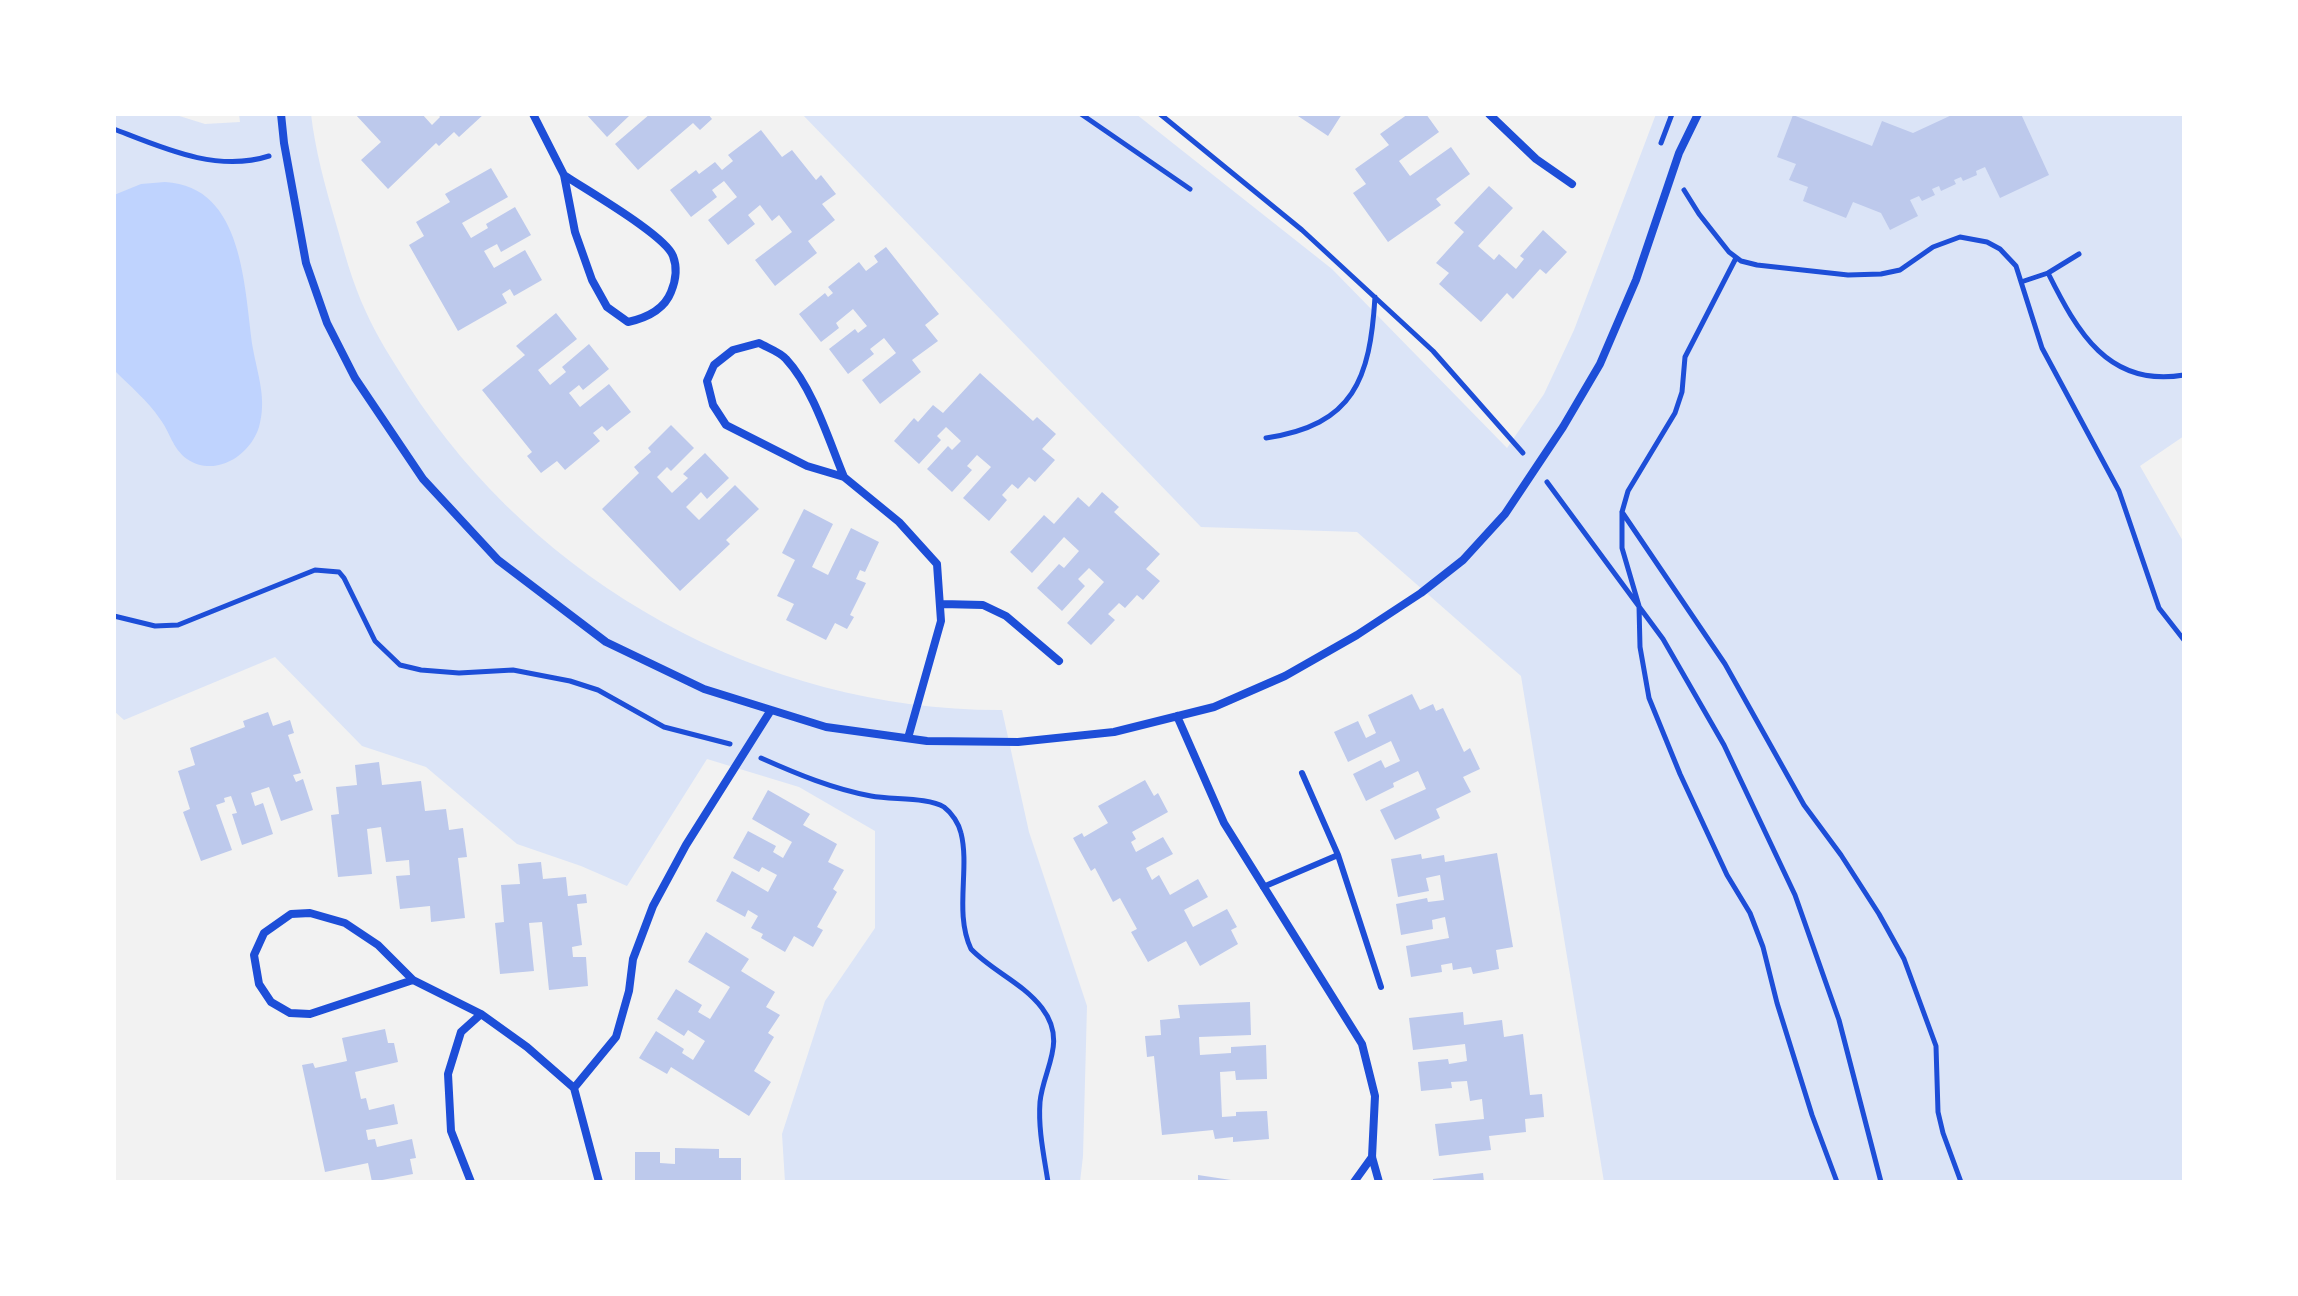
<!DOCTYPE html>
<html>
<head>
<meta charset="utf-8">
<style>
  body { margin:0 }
  #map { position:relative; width:2298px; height:1296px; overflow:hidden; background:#f2f2f2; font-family:Arial,sans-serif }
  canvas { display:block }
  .frame { position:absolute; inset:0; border:116px solid #fff; pointer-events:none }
</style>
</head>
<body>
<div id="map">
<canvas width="2298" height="1296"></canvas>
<div class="frame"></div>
</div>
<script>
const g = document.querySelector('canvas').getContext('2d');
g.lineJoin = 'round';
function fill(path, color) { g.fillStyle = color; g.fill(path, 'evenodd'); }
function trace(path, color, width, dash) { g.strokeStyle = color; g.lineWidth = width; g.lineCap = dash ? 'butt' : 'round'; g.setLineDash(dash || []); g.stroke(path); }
fill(new Path2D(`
  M 114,114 L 173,114 L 205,124 L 240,122 L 239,114 L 311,114 C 315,149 325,186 335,220 C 344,251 352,282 366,312 C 377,337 393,361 408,385 C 537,585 764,711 1002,710 L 1029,832 L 1087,1006 L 1083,1156 L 1080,1182 L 785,1182 L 782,1134 L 825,1001 L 875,928 L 875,831 L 799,787 L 707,759 L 627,886 L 581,866 L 517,844 L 426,767 L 362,746 L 275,657 L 124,720 L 114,711 Z
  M 802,114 L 1136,114 L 1332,269 L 1507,448 L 1544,394 L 1574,330 L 1656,114 L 2184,114 L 2184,436 L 2140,466 L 2184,543 L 2184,1182 L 1604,1182 L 1521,676 L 1357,532 L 1201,527 Z`), '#dbe4f7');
fill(new Path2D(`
  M 165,182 C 245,186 244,290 253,349 C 258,376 267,399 259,427 C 250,456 215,478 187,459 C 172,448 170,432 160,419 C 148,401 129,385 114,370 L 114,195 L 141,184 Z`), '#bfd3fe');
fill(new Path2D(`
  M 355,114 L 422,114 L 432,125 L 440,117 L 438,114 L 484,114 L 459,137 L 454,132 L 439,146 L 436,143 L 388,189 L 361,160 L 381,142 Z
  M 586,114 L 627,114 L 629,116 L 607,137 Z
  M 650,114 L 708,114 L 712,119 L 700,130 L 693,123 L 638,170 L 615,144 Z
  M 1295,114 L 1342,114 L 1328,136 Z
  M 1408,114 L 1426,114 L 1439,132 L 1399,161 L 1410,176 L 1451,147 L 1470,174 L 1436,199 L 1441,205 L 1388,242 L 1353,193 L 1366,184 L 1355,169 L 1389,145 L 1380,134 Z
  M 1954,114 L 2021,114 L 2049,175 L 2000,198 L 1985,167 L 1976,171 L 1977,175 L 1963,181 L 1961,177 L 1954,180 L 1956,184 L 1941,191 L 1939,186 L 1932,189 L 1935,195 L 1922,201 L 1919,196 L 1910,200 L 1918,216 L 1890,230 L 1881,213 L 1853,202 L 1846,218 L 1803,201 L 1808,187 L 1789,180 L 1796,164 L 1777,157 L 1793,115 L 1872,146 L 1882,121 L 1913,133 Z
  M 761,130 L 782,157 L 792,150 L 816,180 L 821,175 L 836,194 L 822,204 L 835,220 L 808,241 L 817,253 L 775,286 L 755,260 L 792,232 L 779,215 L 772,221 L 760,205 L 748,215 L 755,224 L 728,245 L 708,220 L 737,197 L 724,181 L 712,190 L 717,197 L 691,217 L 670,190 L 696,170 L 699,174 L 715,162 L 722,170 L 733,161 L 728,155 Z
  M 491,168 L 508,197 L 462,223 L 471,238 L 488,228 L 486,224 L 515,207 L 531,235 L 501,252 L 497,244 L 484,251 L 494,268 L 525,250 L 542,280 L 514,296 L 510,289 L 502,294 L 507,303 L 458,331 L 409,245 L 424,236 L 416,222 L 450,202 L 445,194 Z
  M 1489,186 L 1513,208 L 1478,246 L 1494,260 L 1499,254 L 1516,269 L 1524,259 L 1520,256 L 1543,230 L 1567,252 L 1546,274 L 1540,269 L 1513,299 L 1507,293 L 1481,322 L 1439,284 L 1449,273 L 1436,263 L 1464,232 L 1454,223 Z
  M 886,247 L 939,314 L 925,325 L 938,341 L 912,360 L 921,372 L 880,404 L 862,380 L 896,353 L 884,338 L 870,349 L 874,354 L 848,374 L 829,349 L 855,329 L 858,333 L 867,326 L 853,309 L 836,323 L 839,328 L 821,342 L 799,314 L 825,293 L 828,297 L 833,293 L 828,287 L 859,262 L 866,271 L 878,262 L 874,256 Z
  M 556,313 L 577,339 L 538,370 L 550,385 L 566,372 L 562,367 L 589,344 L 609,369 L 583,390 L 579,385 L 569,393 L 580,407 L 609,384 L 631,412 L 607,431 L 602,426 L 593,433 L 600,441 L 565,470 L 557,461 L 541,473 L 527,456 L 532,452 L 482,390 L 525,355 L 516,346 Z
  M 980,373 L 1033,421 L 1037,417 L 1056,434 L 1042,449 L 1055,460 L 1035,482 L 1029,477 L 1018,489 L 1012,484 L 1002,495 L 1007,500 L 989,521 L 963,498 L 991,467 L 977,455 L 967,466 L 972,470 L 952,492 L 927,469 L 948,446 L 952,450 L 961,441 L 946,427 L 937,436 L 941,440 L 919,464 L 894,441 L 914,418 L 918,422 L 933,405 L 943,413 Z
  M 671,425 L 694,448 L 671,471 L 667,467 L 657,477 L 672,493 L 688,478 L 683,474 L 705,453 L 729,478 L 707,499 L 701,492 L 686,507 L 699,520 L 735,485 L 759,509 L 726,540 L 730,544 L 680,591 L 602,509 L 639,473 L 634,467 L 651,452 L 648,448 Z
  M 1102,492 L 1119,507 L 1114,512 L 1160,554 L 1146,569 L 1160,581 L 1143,600 L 1137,595 L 1125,608 L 1119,603 L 1108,614 L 1115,620 L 1091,645 L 1067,623 L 1104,582 L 1089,568 L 1078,579 L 1085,586 L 1062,611 L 1037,588 L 1059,564 L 1064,568 L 1079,551 L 1064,537 L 1032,573 L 1010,552 L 1044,515 L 1054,524 L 1078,497 L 1089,507 Z
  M 804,509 L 833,524 L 812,567 L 828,575 L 851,528 L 879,542 L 865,572 L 860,570 L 856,579 L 866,583 L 850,615 L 854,617 L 847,629 L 835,623 L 826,640 L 786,620 L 794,604 L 777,596 L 795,560 L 782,553 Z
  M 1412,694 L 1420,710 L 1433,704 L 1436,711 L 1443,708 L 1464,752 L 1470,748 L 1480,769 L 1463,777 L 1471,792 L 1436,809 L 1440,818 L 1395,840 L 1380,810 L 1426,789 L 1418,771 L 1393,783 L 1394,787 L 1366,801 L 1353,774 L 1381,760 L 1385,768 L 1400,761 L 1391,741 L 1348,762 L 1334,732 L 1358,721 L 1366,738 L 1376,733 L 1368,715 Z
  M 268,712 L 273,726 L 290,720 L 294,733 L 288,735 L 301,773 L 293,775 L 296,782 L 303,779 L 313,810 L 281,821 L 269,787 L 251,793 L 255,806 L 263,803 L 273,834 L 242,845 L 232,814 L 237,813 L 231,796 L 224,798 L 225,802 L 216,805 L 232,850 L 201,861 L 183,812 L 190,809 L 178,771 L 195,765 L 190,748 L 245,727 L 243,721 Z
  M 379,762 L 382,785 L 421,781 L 425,811 L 446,809 L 449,830 L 463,828 L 467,857 L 458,858 L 465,918 L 431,922 L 430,906 L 400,909 L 396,876 L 410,875 L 409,860 L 386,862 L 381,827 L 367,829 L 372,874 L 338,877 L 331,815 L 339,814 L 336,787 L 357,785 L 355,765 Z
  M 1145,780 L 1154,796 L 1158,793 L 1168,812 L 1132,832 L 1136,839 L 1131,842 L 1136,852 L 1163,837 L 1173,854 L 1146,868 L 1152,880 L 1159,875 L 1170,895 L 1198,879 L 1208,897 L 1184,910 L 1193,927 L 1227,909 L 1237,927 L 1231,930 L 1238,944 L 1200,966 L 1186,941 L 1148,962 L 1131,932 L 1137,929 L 1120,898 L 1113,902 L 1095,868 L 1091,871 L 1073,838 L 1082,833 L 1084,837 L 1108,823 L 1098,806 Z
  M 768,790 L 810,814 L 803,825 L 837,844 L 828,862 L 844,870 L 833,889 L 837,892 L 817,927 L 823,930 L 813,947 L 794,936 L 785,952 L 761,938 L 763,934 L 751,928 L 758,916 L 748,910 L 745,917 L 716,901 L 732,871 L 768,892 L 777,875 L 762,867 L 759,872 L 733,858 L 748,831 L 776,846 L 773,852 L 783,858 L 792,842 L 752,819 Z
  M 1497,853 L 1513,947 L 1496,950 L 1499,969 L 1473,974 L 1471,967 L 1453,970 L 1452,963 L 1441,965 L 1442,972 L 1411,977 L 1406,946 L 1449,938 L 1445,917 L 1432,920 L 1433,929 L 1401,935 L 1396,904 L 1427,898 L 1428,902 L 1444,900 L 1440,875 L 1426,878 L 1429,891 L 1398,897 L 1391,859 L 1421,854 L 1422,859 L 1444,855 L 1445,862 Z
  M 541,862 L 543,879 L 566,877 L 568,896 L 586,894 L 587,903 L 577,904 L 582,945 L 572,947 L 573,957 L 586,957 L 588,986 L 549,990 L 542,922 L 529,923 L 534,971 L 500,974 L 495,923 L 504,922 L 501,885 L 520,884 L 518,864 Z
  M 706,932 L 749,959 L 741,971 L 775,992 L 766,1007 L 780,1015 L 768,1033 L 774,1037 L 754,1071 L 771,1082 L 749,1116 L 671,1067 L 667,1074 L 639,1058 L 656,1031 L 684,1049 L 682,1053 L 693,1060 L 705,1041 L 688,1030 L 684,1036 L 657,1019 L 676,989 L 702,1005 L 698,1012 L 710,1019 L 730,987 L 688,962 Z
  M 1250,1002 L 1251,1035 L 1199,1037 L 1200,1055 L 1231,1053 L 1231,1047 L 1266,1045 L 1267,1079 L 1236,1080 L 1235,1071 L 1220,1072 L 1222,1117 L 1236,1116 L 1236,1112 L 1267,1111 L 1269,1139 L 1233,1142 L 1233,1137 L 1215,1139 L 1213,1130 L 1162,1135 L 1154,1056 L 1147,1057 L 1145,1036 L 1161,1035 L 1160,1020 L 1180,1018 L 1178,1005 Z
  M 1463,1012 L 1464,1025 L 1502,1020 L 1504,1037 L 1523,1034 L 1530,1095 L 1542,1094 L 1544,1117 L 1525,1119 L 1526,1132 L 1489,1136 L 1491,1150 L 1439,1156 L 1435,1124 L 1484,1119 L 1482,1099 L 1470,1101 L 1467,1081 L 1451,1082 L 1452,1088 L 1421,1091 L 1418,1062 L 1448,1059 L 1449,1064 L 1467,1061 L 1465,1044 L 1413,1050 L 1409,1018 Z
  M 385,1029 L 388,1043 L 394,1043 L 398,1062 L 355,1072 L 361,1099 L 366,1098 L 369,1110 L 394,1104 L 398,1124 L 366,1130 L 368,1140 L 375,1139 L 377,1147 L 412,1139 L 416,1158 L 410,1159 L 413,1174 L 372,1182 L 368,1163 L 325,1172 L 302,1065 L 313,1063 L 315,1068 L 347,1061 L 342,1038 Z
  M 675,1148 L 719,1149 L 719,1158 L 741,1158 L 741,1182 L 635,1182 L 635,1152 L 660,1152 L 660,1163 L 675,1164 Z
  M 1483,1173 L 1484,1182 L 1433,1182 L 1433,1179 Z
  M 1198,1175 L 1231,1180 L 1231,1182 L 1198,1182 Z`), '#bdc9ec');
trace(new Path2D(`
  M 1081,114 L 1190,189
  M 1160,114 L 1302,230 L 1433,351 L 1523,453
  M 114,129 C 163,148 217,173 269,156
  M 1661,143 L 1672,114
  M 1684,190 L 1699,214 L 1729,252 L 1741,261 L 1757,265 L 1848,275 L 1881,274 L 1900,270 L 1933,247 L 1960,237 L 1987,242 L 2000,249 L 2016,266 L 2042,348 L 2119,491 L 2159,608 L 2184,640
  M 1736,258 L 1685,357 L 1682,392 L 1675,413 L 1628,491 L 1622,512 L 1622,548 L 1639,606 L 1640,647 L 1649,698 L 1680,774 L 1727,875 L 1750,913 L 1763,947 L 1777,1003 L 1812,1115 L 1837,1182
  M 2048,273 C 2077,331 2108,388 2184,375
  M 2021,282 L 2048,273 L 2079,254
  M 1266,438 C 1354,425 1370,379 1375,297
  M 1547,482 L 1663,639 L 1724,745 L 1795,895 L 1839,1020 L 1881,1182
  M 1622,512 L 1725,664 L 1804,805 L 1841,855 L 1879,914 L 1904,959 L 1936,1046 L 1938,1112 L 1943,1133 L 1961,1182
  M 114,616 L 155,626 L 178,625 L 315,570 L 339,572 L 344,578 L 375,641 L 400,665 L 421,670 L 459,673 L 513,670 L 570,681 L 598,690 L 664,727 L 730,744
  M 761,758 C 797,774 833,789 871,796 C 892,800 928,797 944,807 C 952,813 959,824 961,833 C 970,869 954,913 971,949 C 992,971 1023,983 1042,1008 C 1068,1042 1043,1069 1040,1102 C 1038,1129 1044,1156 1048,1182`), '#1d4ed8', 5);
trace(new Path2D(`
  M 1302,773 L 1338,855
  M 1263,887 L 1338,855 L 1381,987`), '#1d4ed8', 6);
trace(new Path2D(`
  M 281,114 L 284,143 L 306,263 L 327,323 L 355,378 L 423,479 L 498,560 L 606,642 L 704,689 L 826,727 L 927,741 L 1018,742 L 1114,732 L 1214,707 L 1285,676 L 1357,635 L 1421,593 L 1463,560 L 1505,514 L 1563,427 L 1600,364 L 1636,280 L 1679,153 L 1698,114
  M 533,114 L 564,175 L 575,232 L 592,280 L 607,307 L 628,322 C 646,318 664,310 671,292 C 676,280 678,269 673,256 C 665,235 586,190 564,175
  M 1489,114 L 1536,159 L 1572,184
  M 844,477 C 829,441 813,388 786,359 C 780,352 768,348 759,343 L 733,350 L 714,365 L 707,381 L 713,405 L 726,425 L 807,466 L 844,477 L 899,522 L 937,564 L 941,621 L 908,738
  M 942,604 L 983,605 L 1006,616 L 1059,661
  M 1177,716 L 1224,823 L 1362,1044 L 1375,1096 L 1372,1157 L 1379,1182
  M 413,980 L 310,1014 L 290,1013 L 271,1002 L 259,984 L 254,955 L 264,933 L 291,914 L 310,913 L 345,923 L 378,945 L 413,980 L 481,1014 L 461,1032 L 448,1074 L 451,1131 L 471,1182
  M 481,1014 L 527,1047 L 574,1088 L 599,1182
  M 574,1088 L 616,1037 L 629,991 L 633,959 L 653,906 L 686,845 L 771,710
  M 1354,1182 L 1372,1157`), '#1d4ed8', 8);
</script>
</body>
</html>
